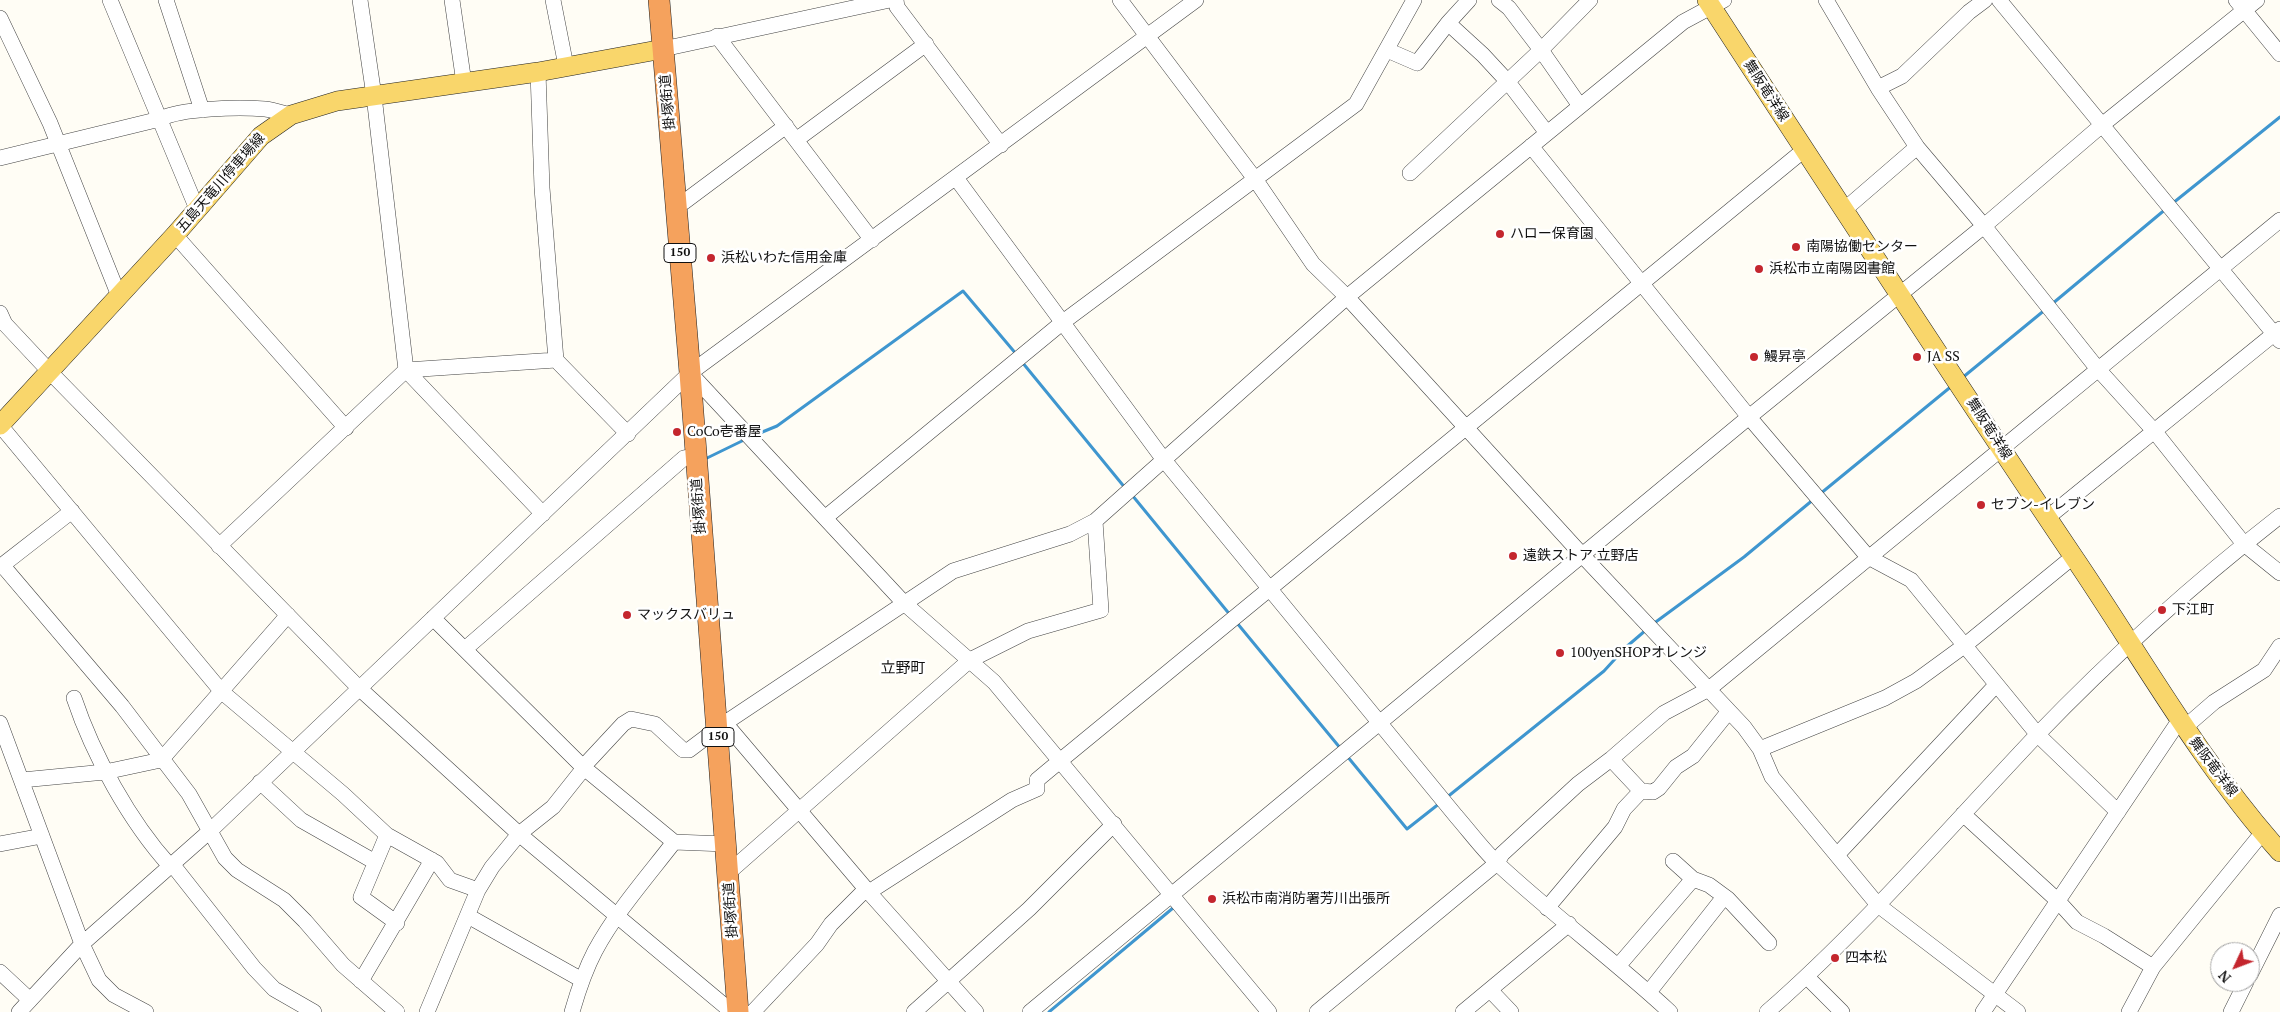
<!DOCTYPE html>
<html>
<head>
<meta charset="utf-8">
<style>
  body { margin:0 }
  #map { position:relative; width:2280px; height:1012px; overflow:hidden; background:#fffdf5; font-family:"PT Serif",serif }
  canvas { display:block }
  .north { position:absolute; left:2210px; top:942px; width:50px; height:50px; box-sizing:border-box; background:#fff; border:1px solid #a0a0a0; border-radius:50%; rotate:227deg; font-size:14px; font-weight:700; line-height:20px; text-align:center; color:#111 }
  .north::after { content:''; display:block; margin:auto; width:18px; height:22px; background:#c4262e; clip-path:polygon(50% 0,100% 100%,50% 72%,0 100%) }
</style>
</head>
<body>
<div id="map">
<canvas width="2280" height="1012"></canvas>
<div class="north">N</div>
</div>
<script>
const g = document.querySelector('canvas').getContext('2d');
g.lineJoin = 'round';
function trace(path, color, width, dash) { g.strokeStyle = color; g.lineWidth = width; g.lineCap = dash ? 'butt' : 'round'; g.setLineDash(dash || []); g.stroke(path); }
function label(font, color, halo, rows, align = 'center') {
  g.font = font + ' "PT Serif","Noto Sans JP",serif'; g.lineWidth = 5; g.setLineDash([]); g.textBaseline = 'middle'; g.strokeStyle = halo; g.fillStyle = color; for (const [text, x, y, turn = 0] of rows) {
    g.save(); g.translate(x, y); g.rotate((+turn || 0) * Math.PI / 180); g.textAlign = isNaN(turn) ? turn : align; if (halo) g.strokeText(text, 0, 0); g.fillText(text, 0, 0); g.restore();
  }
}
trace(new Path2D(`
  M 2173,203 L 2280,117
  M 2052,304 L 2167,208
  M 1022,362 L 1126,489
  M 1962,378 L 2046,309
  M 755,435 L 777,426 L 963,291 L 1017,355
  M 705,459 L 744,440
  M 1820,494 L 1953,385
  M 1132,495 L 1231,616
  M 1237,623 L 1341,749
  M 1653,624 L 1744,557 L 1814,499
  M 1347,756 L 1407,829 L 1440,803
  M 1446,798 L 1604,671 L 1625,648 L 1646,630
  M 1049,1012 L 1173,908 L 1175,909`), '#3f96cf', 3);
const minor = new Path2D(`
  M 110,0 L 197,209
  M 166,0 L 202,110
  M 360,0 L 374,96 L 406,370 L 543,514
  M 452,0 L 464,83
  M 553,0 L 566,66
  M 896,0 L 897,7 L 1001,145
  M 1120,0 L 1255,179 L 1313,264 L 1347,297 L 1583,556 L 1744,727 L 1760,749 L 1772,777 L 1878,905 L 2018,1012
  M 1499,0 L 1509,8 L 1541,50 L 1590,0
  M 1826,0 L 1878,88 L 1917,147 L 1984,226 L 2097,368 L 2155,432 L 2244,544 L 2280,573
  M 1999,0 L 2280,341
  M 2236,0 L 2280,54
  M 0,18 L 50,123 L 119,296
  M 1448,23 L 1483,55 L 1508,82 L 1547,133
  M 717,36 L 796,140 L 926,44
  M 663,49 L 890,0
  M 1387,50 L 1417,63 L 1448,23 L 1469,0
  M 538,72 L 542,188 L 556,360 L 628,434
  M 1878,88 L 1902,76 L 1969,12 L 1985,0
  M 796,140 L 872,240
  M 1531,146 L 1749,417 L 1868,557 L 1911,580 L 2038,735 L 2118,812
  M 0,158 L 160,119 C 181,108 239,107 265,109 C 273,110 283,113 291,115
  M 1410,173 L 1541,50 L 1580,106
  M 956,178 L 1164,460 L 1456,816 C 1470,832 1483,850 1499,865 C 1554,916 1615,961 1670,1012
  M 676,203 L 684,202 L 786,126
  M 1844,210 L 1917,147
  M 175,235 L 346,428
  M 0,313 L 5,324 L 50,372 L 359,688 L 519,834 L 732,1012
  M 690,373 L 904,603 L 994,682 L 1269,1012
  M 0,425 L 222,692 L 343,794 L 387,835 L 437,863 L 450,880 L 478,890
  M 826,517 L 1063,322 L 1356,104 L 1414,0
  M 2047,518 L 2280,329
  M 219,546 L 406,370 L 556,360
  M 3,566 L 122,706 L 189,794 L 225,858 L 237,870 L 284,900 L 305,921 L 343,965 L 397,1012
  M 0,567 L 72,511
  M 433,618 L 583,767 L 674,842 L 726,844
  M 465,649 L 684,458 L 696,456
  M 74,698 C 93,755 130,822 170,866
  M 0,723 L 82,944 L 99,980 L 114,995 L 146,1012
  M 725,723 L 866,889 L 976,1012
  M 2184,728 L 2214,702 L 2264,670 L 2280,646
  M 1760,749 L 1885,698 L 1916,681 L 1964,646 L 2074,556
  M 1611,759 L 1641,791
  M 583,767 L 623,724 L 631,719 L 655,724 L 683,750 L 689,750 L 725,723 L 953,571 L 1070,534 L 1095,521 L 1347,297 L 1683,22 L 1724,0
  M 22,780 L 105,772 L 161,760 L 288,615
  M 260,782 L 301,820 L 375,862
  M 1963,814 L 2057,900 L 2077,922 L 2104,936 L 2153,967
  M 387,835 L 361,897 L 397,923
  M 0,844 L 42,836
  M 1837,855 L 1996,685
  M 1673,861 L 1693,879 L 1709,885 L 1728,899 L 1769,943
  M 172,864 L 254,968 L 274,989 L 314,1012
  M 728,873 L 970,660 L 1028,631 L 1101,610 L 1095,521
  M 869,892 L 1012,800 L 1037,789 L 1037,780 L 1061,760 L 1804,150
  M 1547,908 L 1615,827 L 1624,809 L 1641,791 L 1653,792 L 1659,788 L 1676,767 L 1693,756 L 1729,711
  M 468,916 L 582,980
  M 1619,965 L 1693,879
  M 0,972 L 30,1000
  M 2250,975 L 2280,915
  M 1807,977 L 1842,1012
  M 361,981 L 432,860
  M 1490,990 L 1511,1012
  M 1649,992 L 1724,897
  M 19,1012 L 82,944 L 211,830 L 690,373 L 1196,0
  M 427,1012 L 478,890 L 492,867 L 519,834 L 553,807 L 584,768
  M 572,1012 C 578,991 585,970 595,951 C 616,912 647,877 674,842
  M 753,1012 L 817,944 L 831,924 L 866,889
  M 914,1012 L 1029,909 L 1114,824
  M 1030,1012 L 1749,417 L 1984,226 L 2102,125 L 2257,0
  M 1317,1012 L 1497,863 L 1502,854 L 1578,784 L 1611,759 L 1664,713 L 1709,689 L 2280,220
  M 1463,1012 L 1569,924
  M 1767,1012 C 1864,927 1948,829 2036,736 C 2112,657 2194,583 2280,516
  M 1983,1012 L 2179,721
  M 2129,1012 L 2153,967 L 2263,832
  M 2231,1012 L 2246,982`);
const major = new Path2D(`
  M 1707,0 C 1828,186 1949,372 2073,556 C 2141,656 2199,761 2280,852
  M 0,425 L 175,235 L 261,136 L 291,115 L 337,101 L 538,72 L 663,49`);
const highway = new Path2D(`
  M 659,0 L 690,373 L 738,1012`);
trace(minor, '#444', 16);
trace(major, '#222', 20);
trace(highway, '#222', 22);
trace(minor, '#fff', 15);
trace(major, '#f9d66b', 19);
trace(highway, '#f5a25d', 21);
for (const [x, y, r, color] of [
  [1500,234,5,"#c4262e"],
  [1796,247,5,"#c4262e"],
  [711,258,5,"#c4262e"],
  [1759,269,5,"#c4262e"],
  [1754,357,5,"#c4262e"],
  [1917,357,5,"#c4262e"],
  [677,432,5,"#c4262e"],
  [1981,505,5,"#c4262e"],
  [1513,556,5,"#c4262e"],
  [2162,610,5,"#c4262e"],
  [627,615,5,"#c4262e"],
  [1560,653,5,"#c4262e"],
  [1212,899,5,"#c4262e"],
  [1835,958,5,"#c4262e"]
]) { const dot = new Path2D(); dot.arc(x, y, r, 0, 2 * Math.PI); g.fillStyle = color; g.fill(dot); trace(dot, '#fff', 2); }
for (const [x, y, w] of [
  [680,253,32],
  [718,737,32]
]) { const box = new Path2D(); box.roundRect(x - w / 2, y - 9.5, w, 19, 4); g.fillStyle = '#fff'; g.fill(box); trace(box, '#111', 1); }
label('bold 12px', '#111', null, [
  ["150",680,253],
  ["150",718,737]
]);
label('14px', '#111', '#fff', [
  ["舞阪竜洋線",1766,91,57],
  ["掛塚街道",668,102,-95],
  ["五島天竜川停車場線",221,183,-49],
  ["舞阪竜洋線",1989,429,57],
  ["掛塚街道",699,506,-94],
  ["舞阪竜洋線",2213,767,53],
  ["掛塚街道",731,910,-94]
]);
label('14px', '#111', '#fff', [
  ["ハロー保育園",1510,234],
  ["南陽協働センター",1806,247],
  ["浜松いわた信用金庫",721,258],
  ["浜松市立南陽図書館",1769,269],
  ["鰻昇亭",1764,357],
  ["JA SS",1927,357],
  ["CoCo壱番屋",687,432],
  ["セブン-イレブン",1991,505],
  ["遠鉄ストア 立野店",1523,556],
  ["下江町",2172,610],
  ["マックスバリュ",637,615],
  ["100yenSHOPオレンジ",1570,653],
  ["浜松市南消防署芳川出張所",1222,899],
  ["四本松",1845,958]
], 'left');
label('15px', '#111', '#fff', [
  ["立野町",903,669]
]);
</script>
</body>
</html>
